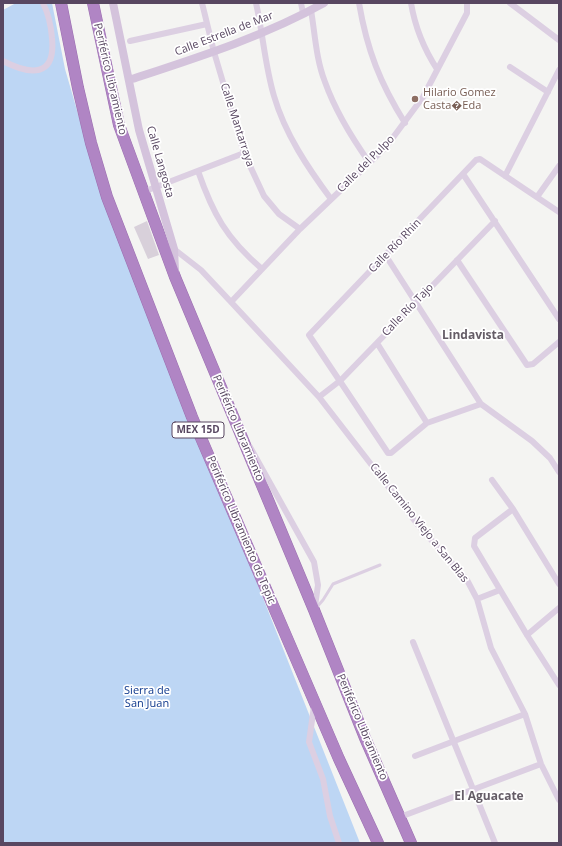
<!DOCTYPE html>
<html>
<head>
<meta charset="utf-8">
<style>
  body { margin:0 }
  #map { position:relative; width:562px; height:846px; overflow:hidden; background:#f4f4f2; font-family:"Open Sans",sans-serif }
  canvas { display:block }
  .frame { position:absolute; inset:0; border:4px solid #584761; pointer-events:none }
</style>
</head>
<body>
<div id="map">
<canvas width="562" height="846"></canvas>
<div class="frame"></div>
</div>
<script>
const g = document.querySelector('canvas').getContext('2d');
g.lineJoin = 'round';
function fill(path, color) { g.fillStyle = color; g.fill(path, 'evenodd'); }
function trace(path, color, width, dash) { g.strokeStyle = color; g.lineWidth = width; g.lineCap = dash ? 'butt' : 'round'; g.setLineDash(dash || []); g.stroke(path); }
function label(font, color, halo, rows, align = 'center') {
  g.font = font + ' "Open Sans",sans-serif'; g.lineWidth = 3.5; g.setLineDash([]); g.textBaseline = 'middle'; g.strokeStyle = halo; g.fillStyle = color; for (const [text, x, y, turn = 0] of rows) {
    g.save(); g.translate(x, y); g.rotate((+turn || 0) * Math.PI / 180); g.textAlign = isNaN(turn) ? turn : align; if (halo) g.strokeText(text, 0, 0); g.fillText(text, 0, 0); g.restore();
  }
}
fill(new Path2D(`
  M 16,3 L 52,3 L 65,69 L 83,131 L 185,401 L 360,843 L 3,843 L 3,10 Z`), '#bdd6f4');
fill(new Path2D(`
  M 147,221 L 159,255 L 148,259 L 134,227 Z`), '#d8d0da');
const highway = new Path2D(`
  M 61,3 L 78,88 L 91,143 L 107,197 L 192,417 L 339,759 L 378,843
  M 93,3 L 119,125 L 175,277 L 314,610 L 365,738 L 411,843`);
trace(highway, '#9c70b0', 12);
trace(new Path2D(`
  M 316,608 L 323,600 L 333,584 L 380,565`), '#dccfe2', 3);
trace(new Path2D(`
  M 202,3 L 214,52 L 244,153 L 264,196 L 279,214 L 300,229
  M 256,3 C 263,34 265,66 274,96 C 285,134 308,168 331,199
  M 301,3 L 303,13
  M 359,3 C 367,50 380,83 405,123
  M 411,3 C 415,27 424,49 437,69
  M 510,3 L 559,40
  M 311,10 C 315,34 316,59 325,82 C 335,110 352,138 369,162
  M 130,41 L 207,24
  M 3,61 C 30,75 56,78 52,38 C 51,25 49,15 43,3
  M 510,67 L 548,92
  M 198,171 C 213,214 226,238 262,269
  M 463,174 L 559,319
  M 505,176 L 559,70
  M 143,192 L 244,153
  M 537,197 L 559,166
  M 174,249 L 201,270 L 231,302 L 319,397 L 418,525 L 467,580 L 477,599 L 491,648 L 525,714 L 541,764 L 559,800
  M 386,256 L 481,404 L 532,441 L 550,458 L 559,472
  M 457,260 L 527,365 L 533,364 L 559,342
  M 231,302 L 300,229 L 386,147 L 423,97 L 467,13 L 467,3
  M 377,343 L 427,423
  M 319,397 L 341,380 L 495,221
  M 481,404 L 427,423 L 391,453 L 388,453 L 309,335 L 476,160 L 480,159 L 559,212
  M 250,447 L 314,562 L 318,585 L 315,606
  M 492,480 L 513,509 L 559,584
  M 513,509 L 475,538 L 474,546 L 527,635 L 559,685
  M 477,599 L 500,590
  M 527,635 L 559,608
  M 413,642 L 495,843
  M 314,706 L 309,742 L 323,779 L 330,816 L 339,843
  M 415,756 L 525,714
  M 400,817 L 541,764`), '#dccfe2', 6);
trace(new Path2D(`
  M 113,3 L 139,130 L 174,249 L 175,270
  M 129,80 C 196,58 263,37 324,3`), '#d4c3dc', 8);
trace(highway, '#b085c4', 11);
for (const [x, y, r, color] of [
  [415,99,4,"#8d6e63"]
]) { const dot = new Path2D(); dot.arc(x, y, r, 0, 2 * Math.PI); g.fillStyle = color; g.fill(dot); trace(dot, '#fff', 1.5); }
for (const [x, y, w] of [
  [198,430,52]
]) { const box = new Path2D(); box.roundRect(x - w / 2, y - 8, w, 16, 3); g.fillStyle = '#fff'; g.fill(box); trace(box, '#584761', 1); }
label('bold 10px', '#584761', null, [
  ["MEX 15D",198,430]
]);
label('11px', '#584761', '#fff', [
  ["Calle Estrella de Mar",224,34,-21],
  ["Periférico Libramiento",110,79,77],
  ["Calle Mantarraya",237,125,72],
  ["Calle Langosta",160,162,74],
  ["Calle del Pulpo",366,164,-45],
  ["Calle Río Rhin",395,246,-46],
  ["Calle Río Tajo",408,310,-46],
  ["Periférico Libramiento",238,428,67],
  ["Calle Camino Viejo a San Blas",419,523,51],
  ["Periférico Libramiento de Tepic",241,530,67],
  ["Periférico Libramiento",362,727,67]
]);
label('11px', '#785e54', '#fff', [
  ["Hilario Gomez",423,93],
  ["Casta�Eda",423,106]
], 'left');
label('11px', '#0e388c', '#fff', [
  ["Sierra de",147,691],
  ["San Juan",147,704]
]);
label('bold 12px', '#655d67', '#fff', [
  ["Lindavista",473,336],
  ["El Aguacate",489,797]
]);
</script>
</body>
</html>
